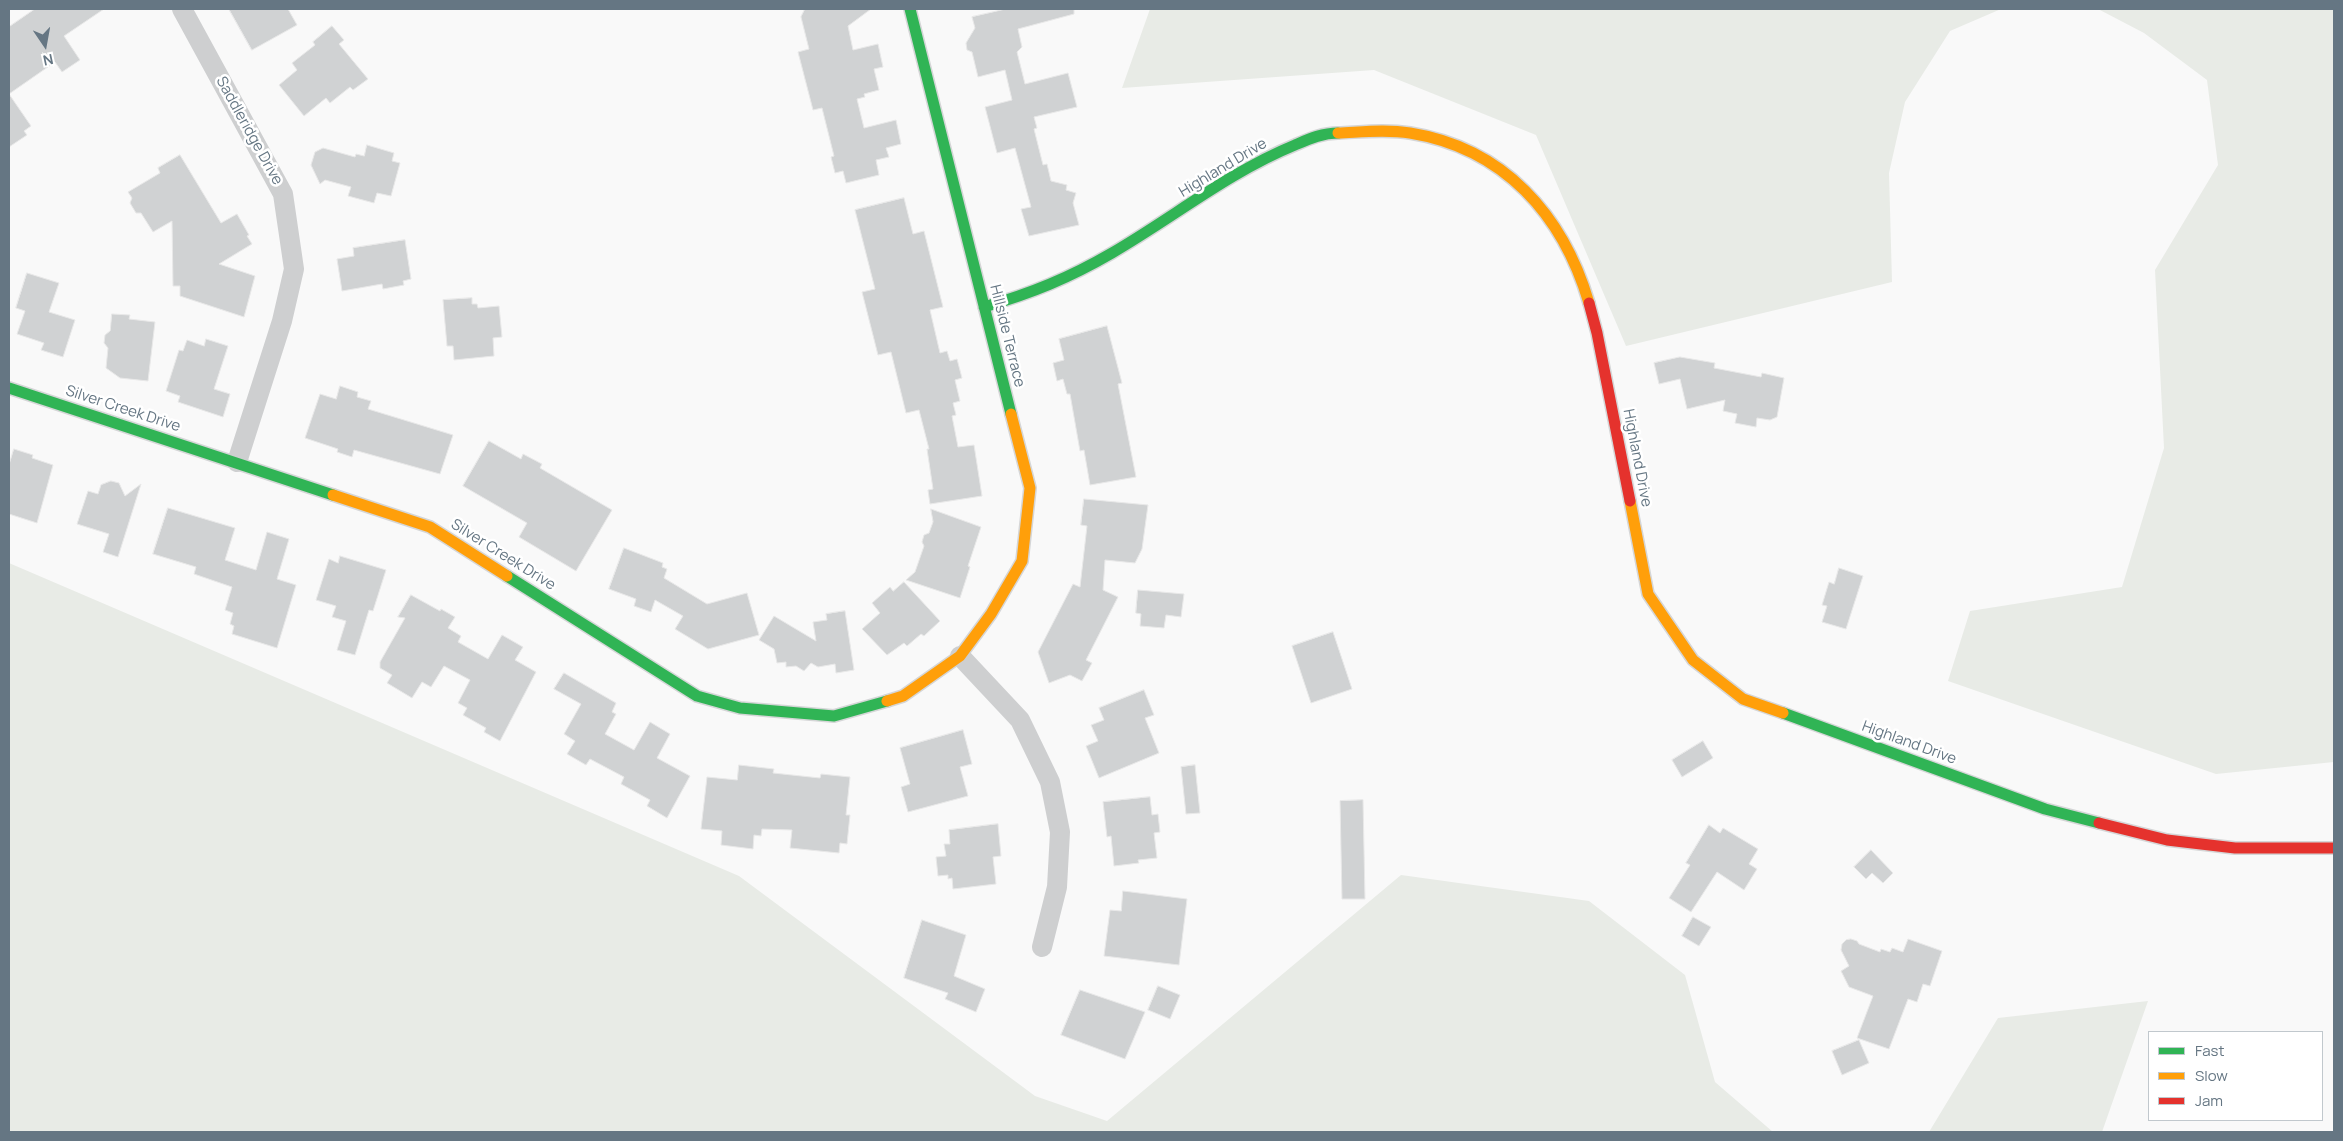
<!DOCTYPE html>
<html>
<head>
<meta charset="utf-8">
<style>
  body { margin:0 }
  #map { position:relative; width:2343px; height:1141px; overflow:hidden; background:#f9f9f9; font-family:Manrope,sans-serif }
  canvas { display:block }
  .frame { position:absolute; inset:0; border:10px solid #657683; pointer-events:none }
  .legend { position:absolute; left:2148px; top:1031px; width:175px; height:90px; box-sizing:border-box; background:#fff; border:1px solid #c1c8cd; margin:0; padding:6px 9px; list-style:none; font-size:15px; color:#657683 }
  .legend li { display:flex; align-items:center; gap:10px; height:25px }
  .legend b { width:25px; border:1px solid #c1c8cd }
  .north { position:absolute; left:20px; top:20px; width:50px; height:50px; -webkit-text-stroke:4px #fff; paint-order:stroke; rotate:168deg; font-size:14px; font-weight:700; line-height:20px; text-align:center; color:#657683 }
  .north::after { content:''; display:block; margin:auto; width:18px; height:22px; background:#657683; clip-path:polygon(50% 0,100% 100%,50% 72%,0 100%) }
</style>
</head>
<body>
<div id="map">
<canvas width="2343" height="1141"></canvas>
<div class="frame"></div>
<ul class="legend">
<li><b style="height:6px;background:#30b455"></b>Fast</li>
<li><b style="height:6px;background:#ff9f0a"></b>Slow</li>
<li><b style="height:6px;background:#e5322d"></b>Jam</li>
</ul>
<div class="north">N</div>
</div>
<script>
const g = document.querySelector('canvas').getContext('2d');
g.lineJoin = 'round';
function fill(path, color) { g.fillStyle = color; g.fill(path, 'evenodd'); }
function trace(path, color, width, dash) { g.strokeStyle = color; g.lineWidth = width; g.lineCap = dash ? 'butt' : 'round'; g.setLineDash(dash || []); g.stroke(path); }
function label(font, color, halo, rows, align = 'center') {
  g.font = font + ' Manrope,sans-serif'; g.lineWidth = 5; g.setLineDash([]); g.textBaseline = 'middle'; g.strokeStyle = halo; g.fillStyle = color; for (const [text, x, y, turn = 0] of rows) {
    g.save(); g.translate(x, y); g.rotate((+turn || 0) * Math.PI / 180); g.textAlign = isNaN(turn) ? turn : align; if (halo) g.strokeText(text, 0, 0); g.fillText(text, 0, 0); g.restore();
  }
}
fill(new Path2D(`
  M 1150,9 L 2001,9 L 1950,31 L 1905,102 L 1889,173 L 1892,282 L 1626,346 L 1536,135 L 1374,70 L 1122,88 Z
  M 2098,9 L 2334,9 L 2334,762 L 2216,774 L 1948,681 L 1970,611 L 2122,587 L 2164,448 L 2155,270 L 2218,165 L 2207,80 L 2144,33 Z
  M 9,563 L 739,876 L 1035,1096 L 1107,1121 L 1401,875 L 1589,901 L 1685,975 L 1715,1082 L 1773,1132 L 9,1132 Z
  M 2148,1001 L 2102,1132 L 1929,1132 L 1998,1018 Z`), '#e8ebe6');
const building = new Path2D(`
  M 35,9 L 104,9 L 64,36 L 80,60 L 62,72 L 55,62 L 9,94 L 31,126 L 24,131 L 27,135 L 9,147 L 9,27 Z
  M 229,9 L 288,9 L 297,25 L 252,50 Z
  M 805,9 L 871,9 L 848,26 L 853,50 L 878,44 L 883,67 L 874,69 L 879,90 L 864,94 L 865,97 L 857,99 L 864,128 L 896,120 L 901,144 L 886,148 L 889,157 L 876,160 L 879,175 L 846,183 L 843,171 L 835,173 L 831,157 L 834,156 L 822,108 L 813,110 L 798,52 L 809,49 L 801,17 Z
  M 1006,9 L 1074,9 L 1074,14 L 1018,29 L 1022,47 L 1017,52 L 1025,84 L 1068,73 L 1077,107 L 1034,117 L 1037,128 L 1034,129 L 1043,165 L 1047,164 L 1051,181 L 1067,185 L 1066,190 L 1076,193 L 1073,203 L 1079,225 L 1029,236 L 1021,209 L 1031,207 L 1015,148 L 997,153 L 985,107 L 1012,100 L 1005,70 L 978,77 L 972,52 L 967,50 L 966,43 L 975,28 L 972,17 Z
  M 332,26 L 344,40 L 339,44 L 368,79 L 353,90 L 350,87 L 330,103 L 326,98 L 304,116 L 279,85 L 297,70 L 292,63 L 315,45 L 313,42 Z
  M 367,145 L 394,153 L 392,161 L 400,163 L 391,196 L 377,193 L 374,203 L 348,196 L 351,187 L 325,180 L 320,184 L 311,165 L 315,152 L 323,148 L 355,157 L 356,154 L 364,156 Z
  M 180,155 L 221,223 L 237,214 L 249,235 L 247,236 L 252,244 L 219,264 L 255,276 L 244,317 L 180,296 L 180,286 L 173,286 L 172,221 L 153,232 L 141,213 L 136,213 L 130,203 L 132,198 L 128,192 L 160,173 L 158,168 Z
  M 904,198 L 913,234 L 924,231 L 943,307 L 930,310 L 940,353 L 947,351 L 950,361 L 957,359 L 962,378 L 955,380 L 960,401 L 953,403 L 956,415 L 952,416 L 958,447 L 974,445 L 982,496 L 930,504 L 928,490 L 933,489 L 927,449 L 929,449 L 919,410 L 906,413 L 891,352 L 878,355 L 862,292 L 875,289 L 855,210 Z
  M 405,240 L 411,279 L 403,281 L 404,285 L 383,289 L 382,284 L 342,291 L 337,259 L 354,256 L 353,248 Z
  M 27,273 L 59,283 L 49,312 L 75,320 L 63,357 L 41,350 L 44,343 L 17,334 L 25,311 L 16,308 Z
  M 472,298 L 472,304 L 477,304 L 478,308 L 499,306 L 502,337 L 493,338 L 494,356 L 454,360 L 453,346 L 447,346 L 443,300 Z
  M 112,314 L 130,315 L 129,319 L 155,322 L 148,381 L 120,378 L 106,368 L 108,348 L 104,343 L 105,335 L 110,331 Z
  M 1107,326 L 1122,383 L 1118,384 L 1136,477 L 1090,485 L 1084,450 L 1080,451 L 1070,394 L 1067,394 L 1063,379 L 1057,381 L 1053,363 L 1064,360 L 1059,339 Z
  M 206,339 L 228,346 L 214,389 L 230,394 L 223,417 L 178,402 L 180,396 L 166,391 L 179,350 L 183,351 L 187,340 L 204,346 Z
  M 1680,357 L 1715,363 L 1714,368 L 1761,377 L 1762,373 L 1784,378 L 1777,417 L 1770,420 L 1757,418 L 1756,427 L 1735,423 L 1737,414 L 1723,411 L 1725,400 L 1687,409 L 1680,379 L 1659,384 L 1654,363 Z
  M 340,386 L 358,392 L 357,397 L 371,401 L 368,409 L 453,435 L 440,474 L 354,450 L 352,457 L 337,452 L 338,449 L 305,438 L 320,394 L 336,399 Z
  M 489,441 L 521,459 L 523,454 L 542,464 L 540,468 L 612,510 L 576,571 L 519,537 L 527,523 L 463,486 Z
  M 14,449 L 33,455 L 32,458 L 53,465 L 37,523 L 9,514 L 9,465 Z
  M 111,481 L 119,483 L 125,496 L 141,484 L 118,557 L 103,552 L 109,534 L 77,524 L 88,491 L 98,494 L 101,485 Z
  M 1084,499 L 1148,505 L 1142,549 L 1135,563 L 1105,560 L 1103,590 L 1118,597 L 1086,660 L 1092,663 L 1082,681 L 1070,675 L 1049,683 L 1038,652 L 1073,584 L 1080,587 L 1087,526 L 1081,525 Z
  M 168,508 L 235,528 L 225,560 L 256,570 L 267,532 L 289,539 L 277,579 L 296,585 L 277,648 L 232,634 L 234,626 L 230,624 L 233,613 L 225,610 L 232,587 L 194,574 L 196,567 L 153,554 Z
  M 931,509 L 981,527 L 968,566 L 970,567 L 960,598 L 906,580 L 915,572 L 924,546 L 922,542 L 924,535 L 929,533 L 933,522 Z
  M 624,548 L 663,563 L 662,567 L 667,569 L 664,578 L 707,604 L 747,593 L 759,635 L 708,649 L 675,629 L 683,616 L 655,600 L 651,612 L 634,606 L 636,599 L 609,589 Z
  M 340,556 L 386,570 L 373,611 L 369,610 L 355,655 L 337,650 L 346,621 L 332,617 L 336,606 L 316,600 L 329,559 L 338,563 Z
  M 1839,568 L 1863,576 L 1846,629 L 1822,622 L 1827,606 L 1822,605 L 1829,582 L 1834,584 Z
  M 904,582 L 940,621 L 924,636 L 921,634 L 907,646 L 904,643 L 887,655 L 862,629 L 880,613 L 872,603 L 890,587 L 893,591 Z
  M 1138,590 L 1184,594 L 1181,617 L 1166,615 L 1164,628 L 1140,626 L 1141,614 L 1136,613 Z
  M 411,595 L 440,611 L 441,609 L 455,617 L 448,628 L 461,636 L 458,642 L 488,659 L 502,635 L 523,647 L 515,660 L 536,672 L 500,741 L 484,732 L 486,728 L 463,715 L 467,708 L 458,703 L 470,680 L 444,666 L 431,687 L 422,682 L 412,698 L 387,683 L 392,675 L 380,668 L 380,662 L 405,618 L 398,617 Z
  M 845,611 L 854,670 L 836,673 L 835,664 L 818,667 L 811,663 L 804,671 L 796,666 L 786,667 L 786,662 L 777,663 L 774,649 L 759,640 L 774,616 L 816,641 L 813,622 L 827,620 L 826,614 Z
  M 1333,632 L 1352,689 L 1311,703 L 1292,646 Z
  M 564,673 L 616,703 L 612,712 L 616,714 L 605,734 L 634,750 L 650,722 L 670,734 L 657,758 L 690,776 L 667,818 L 647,806 L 650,800 L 621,784 L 624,777 L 590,759 L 586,765 L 567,754 L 575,741 L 564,734 L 581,704 L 554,689 Z
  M 1144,690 L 1154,715 L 1145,718 L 1159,753 L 1099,778 L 1086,746 L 1098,741 L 1091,725 L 1104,720 L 1099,708 Z
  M 963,730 L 972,764 L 960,767 L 968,796 L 908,812 L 901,787 L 910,784 L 900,748 Z
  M 1703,741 L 1713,758 L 1682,777 L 1672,760 Z
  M 739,765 L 774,769 L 773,773 L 820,778 L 821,774 L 850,777 L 846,815 L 850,815 L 847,844 L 840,843 L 839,853 L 790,848 L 792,830 L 762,829 L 761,836 L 754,835 L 753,849 L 721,845 L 722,831 L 701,829 L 707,777 L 737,780 Z
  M 1195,765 L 1200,813 L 1186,814 L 1181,767 Z
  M 1150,797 L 1152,815 L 1158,814 L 1160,832 L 1154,833 L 1157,858 L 1138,860 L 1139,863 L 1114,866 L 1111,836 L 1107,837 L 1103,802 Z
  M 1363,800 L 1365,899 L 1342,899 L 1340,801 Z
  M 998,824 L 1001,856 L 993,857 L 996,884 L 953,889 L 952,878 L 948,879 L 948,875 L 938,876 L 936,857 L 946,856 L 944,844 L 950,844 L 949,830 Z
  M 1709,825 L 1720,833 L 1723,828 L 1758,849 L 1749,864 L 1757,869 L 1744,890 L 1717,872 L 1691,912 L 1669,898 L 1690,865 L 1686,863 Z
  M 1871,850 L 1893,873 L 1883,883 L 1872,873 L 1866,879 L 1854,867 Z
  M 1123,891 L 1187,899 L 1179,965 L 1104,956 L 1110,910 L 1121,911 Z
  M 1693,917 L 1711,927 L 1699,946 L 1682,936 Z
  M 922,920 L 966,935 L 954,976 L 985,989 L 976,1012 L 945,999 L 948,993 L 904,978 Z
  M 1851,939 L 1857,941 L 1859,944 L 1880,952 L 1881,949 L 1890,952 L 1892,948 L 1903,952 L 1908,939 L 1942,951 L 1930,986 L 1923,984 L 1917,1002 L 1908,999 L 1889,1049 L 1857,1038 L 1873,996 L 1849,987 L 1841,971 L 1849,966 L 1841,950 L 1842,944 L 1846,940 Z
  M 1158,986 L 1180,995 L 1170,1019 L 1148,1010 Z
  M 1080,990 L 1145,1012 L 1125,1059 L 1061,1035 Z
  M 1859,1040 L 1869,1063 L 1842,1075 L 1832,1051 Z`);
fill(building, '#d0d2d3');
trace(building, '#e8e8e8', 1);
const fast = new Path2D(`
  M 910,9 L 1011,414
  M 984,307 C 1032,293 1069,278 1112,253 C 1174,217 1229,172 1295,145 C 1309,139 1322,133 1338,133
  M 9,388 L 333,495
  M 507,576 L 697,696 L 740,708 L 834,716 L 887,701
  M 1783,713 L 2045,809 L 2099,823`);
const slow = new Path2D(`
  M 1338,133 C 1362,132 1386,129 1410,133 C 1504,148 1563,215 1589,303
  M 333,495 L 430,527 L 507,576
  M 1630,501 L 1648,594 L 1693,660 L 1743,699 L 1783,713
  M 887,701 L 903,696 L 960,656 L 991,614 L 1022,561 L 1030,488 L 1011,414`);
const jam = new Path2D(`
  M 1589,303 L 1597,333 L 1630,501
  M 2099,823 L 2167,840 L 2235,848 L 2334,848`);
trace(fast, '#d5d6d7', 14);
trace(slow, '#d5d6d7', 14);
trace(jam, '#d5d6d7', 14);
trace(new Path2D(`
  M 182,9 L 283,194 L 294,269 L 282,321 L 237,462
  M 960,656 L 1020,720 L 1050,782 L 1060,832 L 1057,887 L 1042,947`), '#cecfd0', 20);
trace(fast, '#30b455', 11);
trace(slow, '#ff9f0a', 11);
trace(jam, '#e5322d', 11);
label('15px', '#657683', '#fff', [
  ["Saddleridge Drive",249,131,61],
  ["Highland Drive",1223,168,-31],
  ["Hillside Terrace",1007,336,76],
  ["Silver Creek Drive",123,409,18],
  ["Highland Drive",1637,458,79],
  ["Silver Creek Drive",503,555,32],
  ["Highland Drive",1909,743,20]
]);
</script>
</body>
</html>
